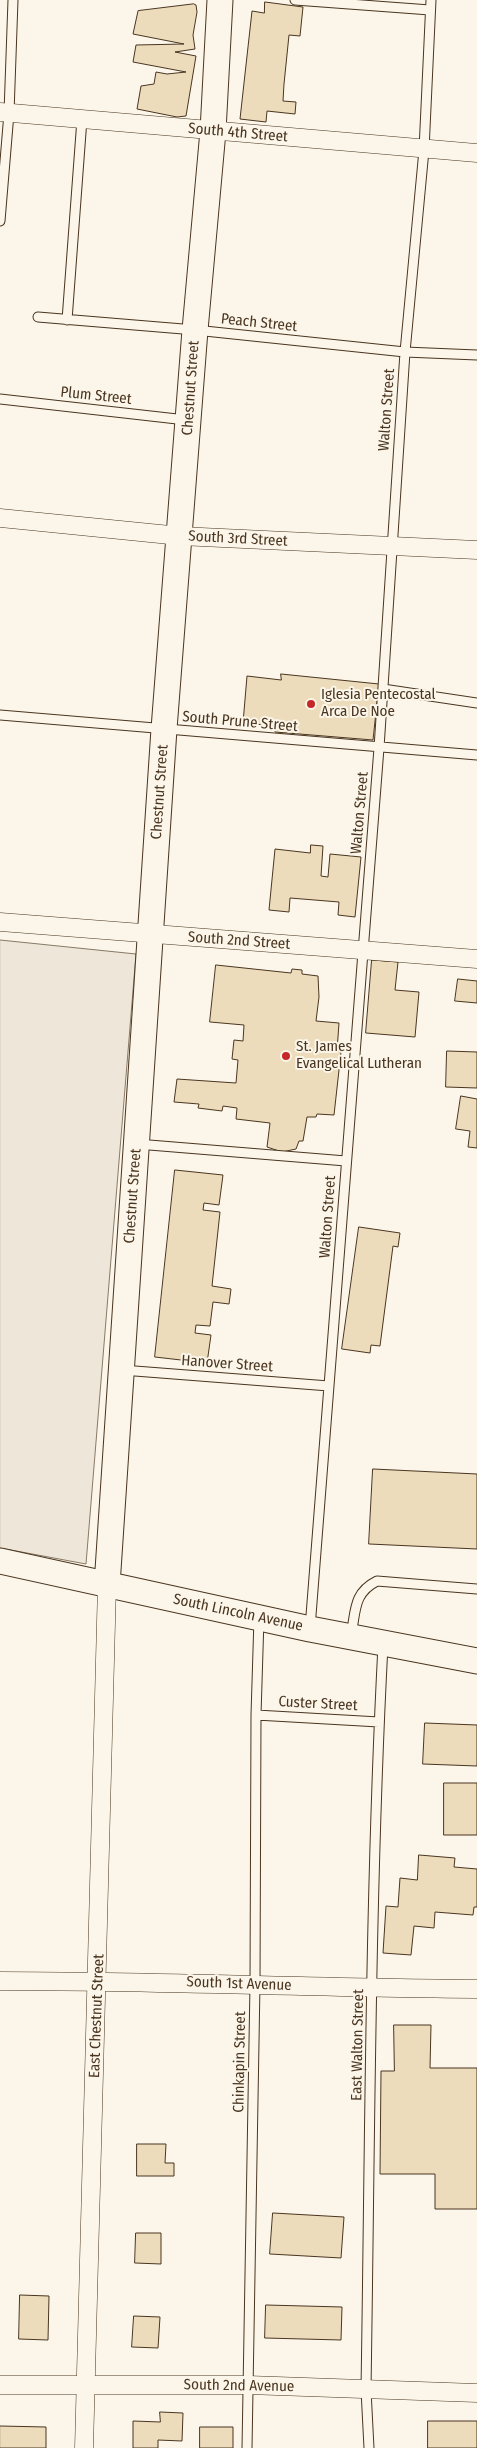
<!DOCTYPE html>
<html>
<head>
<meta charset="utf-8">
<style>
  body { margin:0 }
  canvas { display:block; background:#fbf6e9 }
</style>
</head>
<body>
<canvas width="477" height="2448"></canvas>
<script>
const g = document.querySelector('canvas').getContext('2d');
g.lineJoin = 'round';
function fill(path, color) { g.fillStyle = color; g.fill(path, 'evenodd'); }
function trace(path, color, width, dash) { g.strokeStyle = color; g.lineWidth = width; g.lineCap = dash ? 'butt' : 'round'; g.setLineDash(dash || []); g.stroke(path); }
function label(font, color, halo, rows, align = 'center') {
  g.font = font + ' "Fira Sans Condensed",sans-serif'; g.lineWidth = 4; g.setLineDash([]); g.textBaseline = 'middle'; g.strokeStyle = halo; g.fillStyle = color; for (const [text, x, y, turn = 0] of rows) {
    g.save(); g.translate(x, y); g.rotate((+turn || 0) * Math.PI / 180); g.textAlign = isNaN(turn) ? turn : align; if (halo) g.strokeText(text, 0, 0); g.fillText(text, 0, 0); g.restore();
  }
}
const green = new Path2D(`
  M 0,940 L 136,954 L 86,1564 L 0,1548 Z`);
fill(green, '#ede6d9');
trace(green, '#887966', 1);
const building = new Path2D(`
  M 265,2 L 303,7 L 300,36 L 289,35 L 284,84 L 283,101 L 296,102 L 295,114 L 267,111 L 266,122 L 240,119 L 252,11 L 264,13 Z
  M 194,4 L 196,5 L 197,12 L 193,35 L 195,49 L 175,52 L 196,56 L 186,116 L 177,117 L 137,109 L 141,86 L 154,84 L 156,72 L 167,74 L 186,72 L 133,62 L 136,45 L 184,44 L 133,34 L 138,11 Z
  M 281,674 L 379,684 L 373,740 L 275,732 L 276,726 L 243,723 L 247,676 L 281,680 Z
  M 311,845 L 323,846 L 321,876 L 328,877 L 330,854 L 361,857 L 355,917 L 338,915 L 339,902 L 290,898 L 289,912 L 269,910 L 275,849 L 310,853 Z
  M 372,960 L 398,962 L 395,990 L 419,992 L 415,1037 L 366,1033 Z
  M 216,965 L 291,973 L 292,969 L 302,970 L 302,974 L 318,976 L 319,997 L 316,1021 L 339,1023 L 337,1051 L 341,1052 L 334,1115 L 317,1114 L 316,1117 L 307,1117 L 303,1141 L 299,1141 L 296,1149 L 282,1152 L 267,1147 L 270,1123 L 236,1119 L 237,1108 L 223,1106 L 222,1111 L 198,1108 L 199,1104 L 174,1102 L 177,1079 L 236,1083 L 238,1060 L 232,1059 L 234,1040 L 243,1041 L 244,1025 L 210,1022 Z
  M 458,979 L 477,981 L 477,1003 L 455,1001 Z
  M 447,1051 L 477,1052 L 477,1088 L 446,1087 Z
  M 461,1096 L 477,1099 L 477,1148 L 468,1147 L 470,1131 L 456,1129 Z
  M 175,1170 L 223,1175 L 219,1205 L 204,1203 L 203,1210 L 220,1212 L 212,1286 L 231,1289 L 229,1304 L 213,1302 L 210,1326 L 196,1325 L 195,1333 L 211,1335 L 207,1363 L 155,1357 Z
  M 359,1227 L 400,1233 L 398,1247 L 393,1246 L 380,1346 L 371,1345 L 370,1353 L 342,1349 Z
  M 373,1469 L 477,1474 L 477,1549 L 369,1544 Z
  M 425,1723 L 477,1725 L 477,1766 L 423,1764 Z
  M 444,1783 L 477,1783 L 477,1835 L 444,1835 Z
  M 419,1855 L 455,1858 L 454,1867 L 477,1869 L 477,1907 L 474,1907 L 473,1915 L 435,1912 L 434,1928 L 414,1926 L 411,1955 L 383,1953 L 386,1906 L 398,1907 L 400,1878 L 417,1880 Z
  M 394,2025 L 431,2025 L 430,2068 L 477,2068 L 477,2209 L 435,2209 L 435,2174 L 380,2174 L 381,2071 L 394,2071 Z
  M 137,2144 L 166,2144 L 165,2163 L 174,2163 L 174,2176 L 137,2176 Z
  M 273,2213 L 344,2217 L 341,2258 L 270,2254 Z
  M 136,2233 L 161,2233 L 161,2264 L 135,2263 Z
  M 20,2295 L 49,2296 L 48,2340 L 19,2339 Z
  M 266,2305 L 342,2307 L 341,2340 L 265,2338 Z
  M 134,2316 L 160,2317 L 158,2348 L 132,2347 Z
  M 160,2412 L 183,2413 L 182,2441 L 158,2440 L 158,2448 L 133,2448 L 133,2421 L 160,2422 Z
  M 428,2421 L 477,2421 L 477,2448 L 428,2448 Z
  M 0,2426 L 46,2427 L 46,2448 L 0,2448 Z
  M 200,2427 L 233,2427 L 233,2448 L 200,2448 Z`);
fill(building, '#ecdcbc');
trace(building, '#4a3520', 1);
const lane = new Path2D(`
  M 295,0 L 430,10
  M 0,221 L 9,113 L 13,0
  M 38,317 L 195,330 L 405,352 L 477,355
  M 67,320 L 82,119
  M 0,399 L 186,420
  M 383,689 L 477,703
  M 0,715 L 477,755
  M 137,1144 L 346,1161
  M 122,1370 L 329,1386
  M 310,1628 L 379,748 L 405,352 L 424,150 L 431,0
  M 351,1635 C 356,1611 353,1593 377,1581 L 477,1589
  M 256,1715 L 379,1722
  M 247,2448 L 255,1984 L 256,1715 L 259,1618
  M 369,2448 L 366,2390 C 370,2142 370,1893 383,1645`);
const street = new Path2D(`
  M 0,112 L 477,153
  M 0,518 L 180,536 L 477,550
  M 0,922 L 477,959
  M 0,1981 C 159,1981 318,1988 477,1989
  M 0,2385 L 248,2385 L 477,2393
  M 84,2448 L 107,1585`);
const secondary = new Path2D(`
  M 0,1561 L 310,1629 L 477,1661
  M 107,1585 L 164,729 L 195,330 L 213,131 L 220,0`);
trace(lane, '#4a3520', 11);
trace(street, '#4a3520', 19);
trace(secondary, '#4a3520', 27);
trace(lane, '#fbf6e9', 9);
trace(street, '#fbf6e9', 18);
trace(secondary, '#fbf6e9', 25);
for (const [x, y, r, color] of [
  [311,704,5,"#c62828"],
  [286,1056,5,"#c62828"]
]) { const dot = new Path2D(); dot.arc(x, y, r, 0, 2 * Math.PI); g.fillStyle = color; g.fill(dot); trace(dot, '#fbf6e9', 2); }
label('15px', '#4a3520', '#fbf6e9', [
  ["South 4th Street",238,133,5],
  ["Peach Street",259,323,6],
  ["Chestnut Street",191,388,-86],
  ["Plum Street",96,396,6],
  ["Walton Street",387,410,-86],
  ["South 3rd Street",238,539,3],
  ["South Prune Street",240,722,5],
  ["Chestnut Street",160,792,-86],
  ["Walton Street",360,813,-85],
  ["South 2nd Street",239,941,4],
  ["Chestnut Street",133,1196,-86],
  ["Walton Street",328,1217,-86],
  ["Hanover Street",227,1364,4],
  ["South Lincoln Avenue",238,1613,12],
  ["Custer Street",318,1704,3],
  ["South 1st Avenue",239,1984,2],
  ["East Chestnut Street",97,2016,-88],
  ["East Walton Street",358,2045,-89],
  ["Chinkapin Street",240,2062,-89],
  ["South 2nd Avenue",239,2386,1]
]);
label('15px', '#4a3520', '#fbf6e9', [
  ["Iglesia Pentecostal",321,695],
  ["Arca De Noe",321,712],
  ["St. James",296,1047],
  ["Evangelical Lutheran",296,1064]
], 'left');
</script>
</body>
</html>
